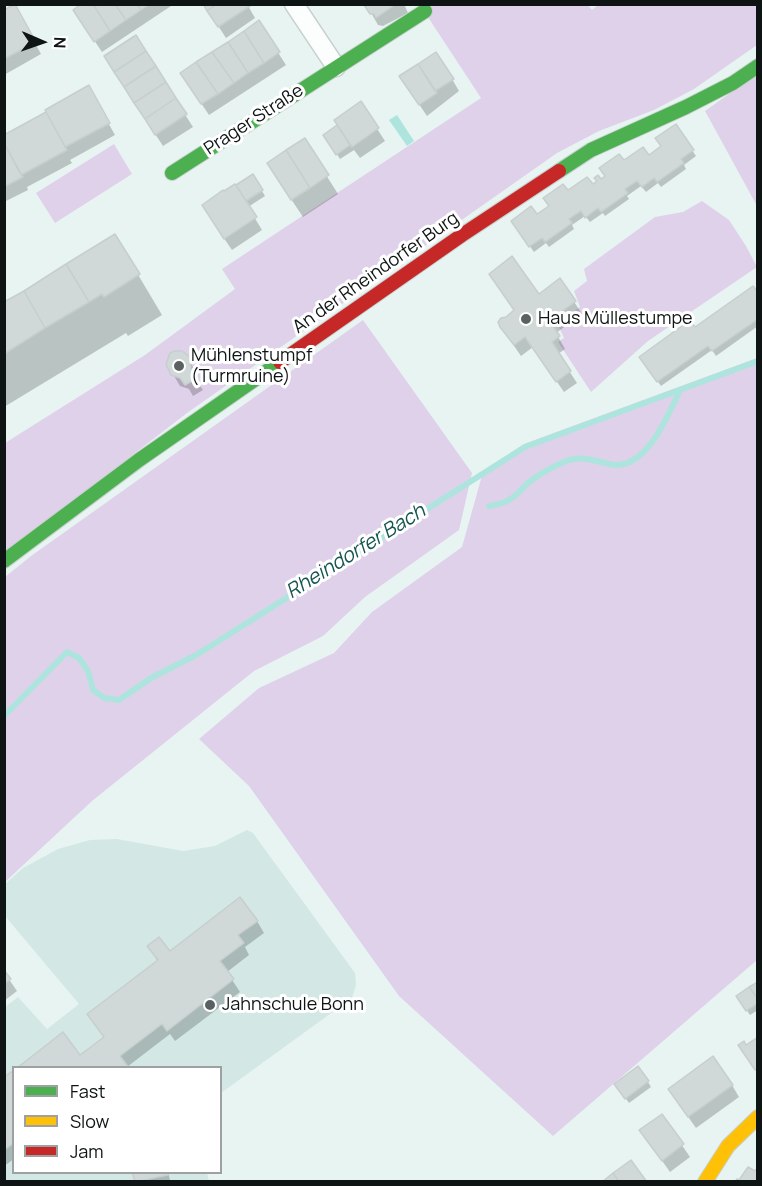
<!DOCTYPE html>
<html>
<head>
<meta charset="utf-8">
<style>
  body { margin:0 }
  #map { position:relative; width:762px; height:1186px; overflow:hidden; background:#e8f4f2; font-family:Manrope,sans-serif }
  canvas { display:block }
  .frame { position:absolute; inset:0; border:6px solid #0d1413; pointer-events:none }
  .legend { position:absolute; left:12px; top:1066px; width:210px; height:108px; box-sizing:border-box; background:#fff; border:2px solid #9ea1a1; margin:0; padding:8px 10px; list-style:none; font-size:18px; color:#0d1413 }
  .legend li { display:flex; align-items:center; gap:12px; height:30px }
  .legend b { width:30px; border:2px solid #9ea1a1 }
  .north { position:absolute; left:12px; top:12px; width:60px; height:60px; -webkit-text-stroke:4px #fff; paint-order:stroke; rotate:92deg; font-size:16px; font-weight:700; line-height:24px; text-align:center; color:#0d1413 }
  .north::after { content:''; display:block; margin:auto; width:21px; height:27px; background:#0d1413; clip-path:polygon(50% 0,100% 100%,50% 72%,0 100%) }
</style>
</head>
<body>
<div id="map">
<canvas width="762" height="1186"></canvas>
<div class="frame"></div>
<ul class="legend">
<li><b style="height:8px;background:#4caf50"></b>Fast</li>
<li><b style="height:8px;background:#ffc107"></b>Slow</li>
<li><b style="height:8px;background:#c62828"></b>Jam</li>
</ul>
<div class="north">N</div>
</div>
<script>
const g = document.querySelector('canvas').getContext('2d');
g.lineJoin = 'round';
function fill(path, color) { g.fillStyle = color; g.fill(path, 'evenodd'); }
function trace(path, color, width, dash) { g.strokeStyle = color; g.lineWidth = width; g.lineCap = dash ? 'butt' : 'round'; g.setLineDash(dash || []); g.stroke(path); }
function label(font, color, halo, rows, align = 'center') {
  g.font = font + ' Manrope,sans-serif'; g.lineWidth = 6; g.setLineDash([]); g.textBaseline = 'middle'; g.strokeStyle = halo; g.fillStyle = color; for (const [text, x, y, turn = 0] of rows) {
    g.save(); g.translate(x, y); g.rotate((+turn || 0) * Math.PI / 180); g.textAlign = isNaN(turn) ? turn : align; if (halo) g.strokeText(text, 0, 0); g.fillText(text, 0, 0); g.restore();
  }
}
fill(new Path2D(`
  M 247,830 L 253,833 L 355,973 L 356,985 L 352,998 L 221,1093 L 220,1068 L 14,1068 L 14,1172 L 207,1172 L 209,1181 L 5,1182 L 5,1007 L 18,997 L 47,1029 L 79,1004 L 5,916 L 5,884 L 23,868 L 58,849 L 90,840 L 117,839 L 183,851 L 215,846 Z`), '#d3e8e5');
fill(new Path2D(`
  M 587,4 L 592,10 L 599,4 L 757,5 L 757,45 L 694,89 L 654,110 L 599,131 L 557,153 L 187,413 L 5,553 L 5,443 L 145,355 L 235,289 L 222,269 L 481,98 L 420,5 Z
  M 757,74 L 757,206 L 705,111 Z
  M 114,144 L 132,174 L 55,223 L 36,193 Z
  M 702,201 L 729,220 L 746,246 L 757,267 L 648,341 L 591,392 L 558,342 L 564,338 L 557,323 L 580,307 L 574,291 L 587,281 L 584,269 L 655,217 L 683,212 Z
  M 363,320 L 472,473 L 459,530 L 365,597 L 323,636 L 254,671 L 92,801 L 5,882 L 5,577 L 31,556 Z
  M 757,358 L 757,960 L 553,1136 L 399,996 L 249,786 L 199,739 L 259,688 L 334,653 L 372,612 L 462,547 L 483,472 L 524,444 Z`), '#dfd1ea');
fill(new Path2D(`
  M 397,115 L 414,141 L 407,146 L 389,120 Z`), '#ade5de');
fill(new Path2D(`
  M 83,4 L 174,4 L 102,52 L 82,22 Z
  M 204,4 L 247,4 L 255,18 L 226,38 Z
  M 366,4 L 404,4 L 408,13 L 383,26 L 378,25 Z
  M 14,6 L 41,54 L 4,75 L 4,12 Z
  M 259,23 L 286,65 L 209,115 L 189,85 Z
  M 135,37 L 193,127 L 163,146 L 112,68 Z
  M 452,79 L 459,91 L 427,116 L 408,88 Z
  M 88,87 L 115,135 L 70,160 L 72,163 L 27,187 L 28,190 L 4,202 L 4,136 L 48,113 Z
  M 361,104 L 385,141 L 360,158 L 354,150 L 340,159 L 325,136 L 339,126 Z
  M 675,126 L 696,156 L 684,165 L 686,169 L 661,187 L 658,183 L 646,192 L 641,186 L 627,196 L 629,199 L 605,216 L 603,213 L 590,222 L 585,216 L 572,225 L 574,229 L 549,247 L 546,243 L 534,252 L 516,227 L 536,217 L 568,192 L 592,186 L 623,162 L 648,157 L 662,147 Z
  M 304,140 L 338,194 L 303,217 L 279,181 Z
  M 253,176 L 265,196 L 248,207 L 262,230 L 232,250 L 210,218 L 241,191 Z
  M 115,236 L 162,315 L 128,336 L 126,333 L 4,407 L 4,304 Z
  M 560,280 L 582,314 L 556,333 L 565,349 L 558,354 L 577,383 L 564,392 L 533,347 L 521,356 L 501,327 L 507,318 Z
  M 758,295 L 758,326 L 716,356 L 712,350 L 661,386 L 644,362 L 695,329 Z
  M 186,355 L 198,376 L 197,381 L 203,390 L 193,396 L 189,389 L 180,386 L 167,364 Z
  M 257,921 L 264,933 L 245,947 L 249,955 L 227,972 L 240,992 L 175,1041 L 170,1034 L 127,1067 L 80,1057 L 105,1038 L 89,1015 L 158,962 L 149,947 L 169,953 Z
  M 4,972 L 17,991 L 4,1001 Z
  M 758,984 L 758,1010 L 750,1015 L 741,1002 Z
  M 14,1072 L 14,1159 L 4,1166 L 4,1079 Z
  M 648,1082 L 651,1087 L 629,1103 L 619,1089 Z
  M 732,1085 L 739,1097 L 696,1128 L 677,1101 Z
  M 662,1116 L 690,1157 L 670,1172 L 641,1131 Z
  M 134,1172 L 168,1172 L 170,1180 L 136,1182 Z`), '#0003');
trace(new Path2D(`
  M 489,506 C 495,505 502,504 507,501 C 516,497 521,489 528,483 C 538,475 552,467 564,462 C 579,455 593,460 609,464 C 645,473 667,417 680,390
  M 4,716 L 67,652 L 79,658 L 88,671 L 93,690 L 104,698 L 119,700 L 151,678 L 198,654 L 525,447 L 758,361`), '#ade5de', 6);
const building = new Path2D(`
  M 15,4 L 36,42 L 4,59 L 4,10 Z
  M 81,4 L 93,4 L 110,31 L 94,42 L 73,10 Z
  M 93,4 L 115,4 L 126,20 L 110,31 Z
  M 115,4 L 137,4 L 141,10 L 126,20 Z
  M 137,4 L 150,4 L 141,10 Z
  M 203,4 L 217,4 L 207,11 Z
  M 217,4 L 249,4 L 250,6 L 218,27 L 207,11 Z
  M 396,4 L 376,18 L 374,14 L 370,14 L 364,5 Z
  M 259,20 L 280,52 L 264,63 L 244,31 Z
  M 244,31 L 264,63 L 248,73 L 228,42 Z
  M 136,35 L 146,51 L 114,72 L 104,56 Z
  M 228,42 L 248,73 L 234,83 L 212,52 Z
  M 146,51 L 156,66 L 124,87 L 114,72 Z
  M 212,52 L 234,83 L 218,94 L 196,62 Z
  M 436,52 L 454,79 L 435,91 L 418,64 Z
  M 196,62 L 218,94 L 201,104 L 180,73 Z
  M 418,64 L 437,93 L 419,105 L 399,76 Z
  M 156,66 L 166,82 L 134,103 L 124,87 Z
  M 166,82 L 176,98 L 145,119 L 134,103 Z
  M 89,85 L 110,123 L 65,147 L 45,110 Z
  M 176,98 L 187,114 L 155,135 L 145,119 Z
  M 361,101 L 379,128 L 352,147 L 334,120 Z
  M 46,112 L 67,150 L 21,175 L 4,143 L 4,135 Z
  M 676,124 L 694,150 L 681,159 L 684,163 L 657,182 L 654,178 L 642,187 L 637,181 L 625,189 L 628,193 L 601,212 L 598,208 L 585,218 L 581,211 L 569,219 L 572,223 L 545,242 L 542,238 L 529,247 L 511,221 L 531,206 L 537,214 L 549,206 L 543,198 L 563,184 L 568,190 L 587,177 L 593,184 L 597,181 L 594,178 L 598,175 L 601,179 L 605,176 L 599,168 L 619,154 L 624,160 L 643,147 L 649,155 L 661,146 L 655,138 Z
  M 337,125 L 350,145 L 336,155 L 323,135 Z
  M 305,138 L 329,175 L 310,188 L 286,150 Z
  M 4,143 L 23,177 L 4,187 Z
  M 286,150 L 310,188 L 291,200 L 267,163 Z
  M 253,174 L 263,190 L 246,201 L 236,185 Z
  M 235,184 L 257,217 L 224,239 L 202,205 L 223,190 L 224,191 Z
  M 115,234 L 140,274 L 104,297 L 102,294 L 89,302 L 66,264 Z
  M 512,256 L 539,294 L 560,278 L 576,301 L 549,321 L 560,336 L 552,342 L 571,371 L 556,382 L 525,337 L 514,345 L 500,327 L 498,322 L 501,318 L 506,317 L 514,310 L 489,274 Z
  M 66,264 L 89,302 L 45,328 L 24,291 Z
  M 753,286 L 758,292 L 758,319 L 712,351 L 708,346 L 657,382 L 639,357 L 690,320 L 695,327 Z
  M 24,291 L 45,328 L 4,354 L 4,302 Z
  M 175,351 L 182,351 L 190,357 L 191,369 L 197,378 L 185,385 L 180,378 L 171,375 L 166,364 L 170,353 Z
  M 240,897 L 258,921 L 238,935 L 244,943 L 220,961 L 234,979 L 167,1031 L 162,1024 L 120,1056 L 129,1068 L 17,1068 L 63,1032 L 80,1055 L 104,1037 L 87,1014 L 158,960 L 147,946 L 159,937 L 170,951 Z
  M 4,970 L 11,979 L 4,984 Z
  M 758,982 L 758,999 L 749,987 Z
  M 749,987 L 758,999 L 758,1003 L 746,1011 L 736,996 Z
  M 758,1037 L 758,1069 L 755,1070 L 738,1045 L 744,1041 L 746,1045 Z
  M 713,1056 L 733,1085 L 688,1117 L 668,1089 Z
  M 638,1066 L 649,1081 L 625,1099 L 614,1084 Z
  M 14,1070 L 14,1143 L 4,1150 L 4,1077 Z
  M 662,1114 L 684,1144 L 662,1161 L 639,1130 Z
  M 631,1160 L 647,1182 L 619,1182 L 613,1173 Z
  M 748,1167 L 755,1171 L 758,1167 L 758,1182 L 735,1182 L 737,1179 L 739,1180 Z
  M 132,1172 L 168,1172 L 168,1175 L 135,1182 Z
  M 613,1173 L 619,1182 L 602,1182 Z`);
fill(building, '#d0d9d7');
trace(building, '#c6cfce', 1.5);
const street = new Path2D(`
  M 294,4 L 336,67`);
const fast = new Path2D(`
  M 559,171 L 591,150 L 686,107 L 733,83 L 758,66
  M 172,173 L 425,11
  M 4,561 L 139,460 L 280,362`);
const slow = new Path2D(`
  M 705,1182 L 728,1146 L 758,1117`);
const jam = new Path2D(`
  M 280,362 L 462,235 L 559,171`);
trace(street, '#c7d0ce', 21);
trace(fast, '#c7d0ce', 16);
trace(slow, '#c7d0ce', 16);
trace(jam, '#c7d0ce', 16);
trace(street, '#fcfdfd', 18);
trace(fast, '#4caf50', 14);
trace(slow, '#ffc107', 14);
trace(jam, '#c62828', 14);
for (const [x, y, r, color] of [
  [526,319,6,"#5a6261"],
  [179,366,6,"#5a6261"],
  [210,1005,6,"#5a6261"]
]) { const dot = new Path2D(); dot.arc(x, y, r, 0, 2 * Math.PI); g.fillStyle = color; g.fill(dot); trace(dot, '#fff', 2); }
label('18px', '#0d1413', '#fff', [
  ["Prager Straße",254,120,-33],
  ["An der Rheindorfer Burg",376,273,-35]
]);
label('18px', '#0d1413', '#fff', [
  ["Haus Müllestumpe",538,319],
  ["Mühlenstumpf",191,356],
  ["(Turmruine)",191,377],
  ["Jahnschule Bonn",222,1005]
], 'left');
label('italic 20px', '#15554f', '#fff', [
  ["Rheindorfer Bach",356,552,-32]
]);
</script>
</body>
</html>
